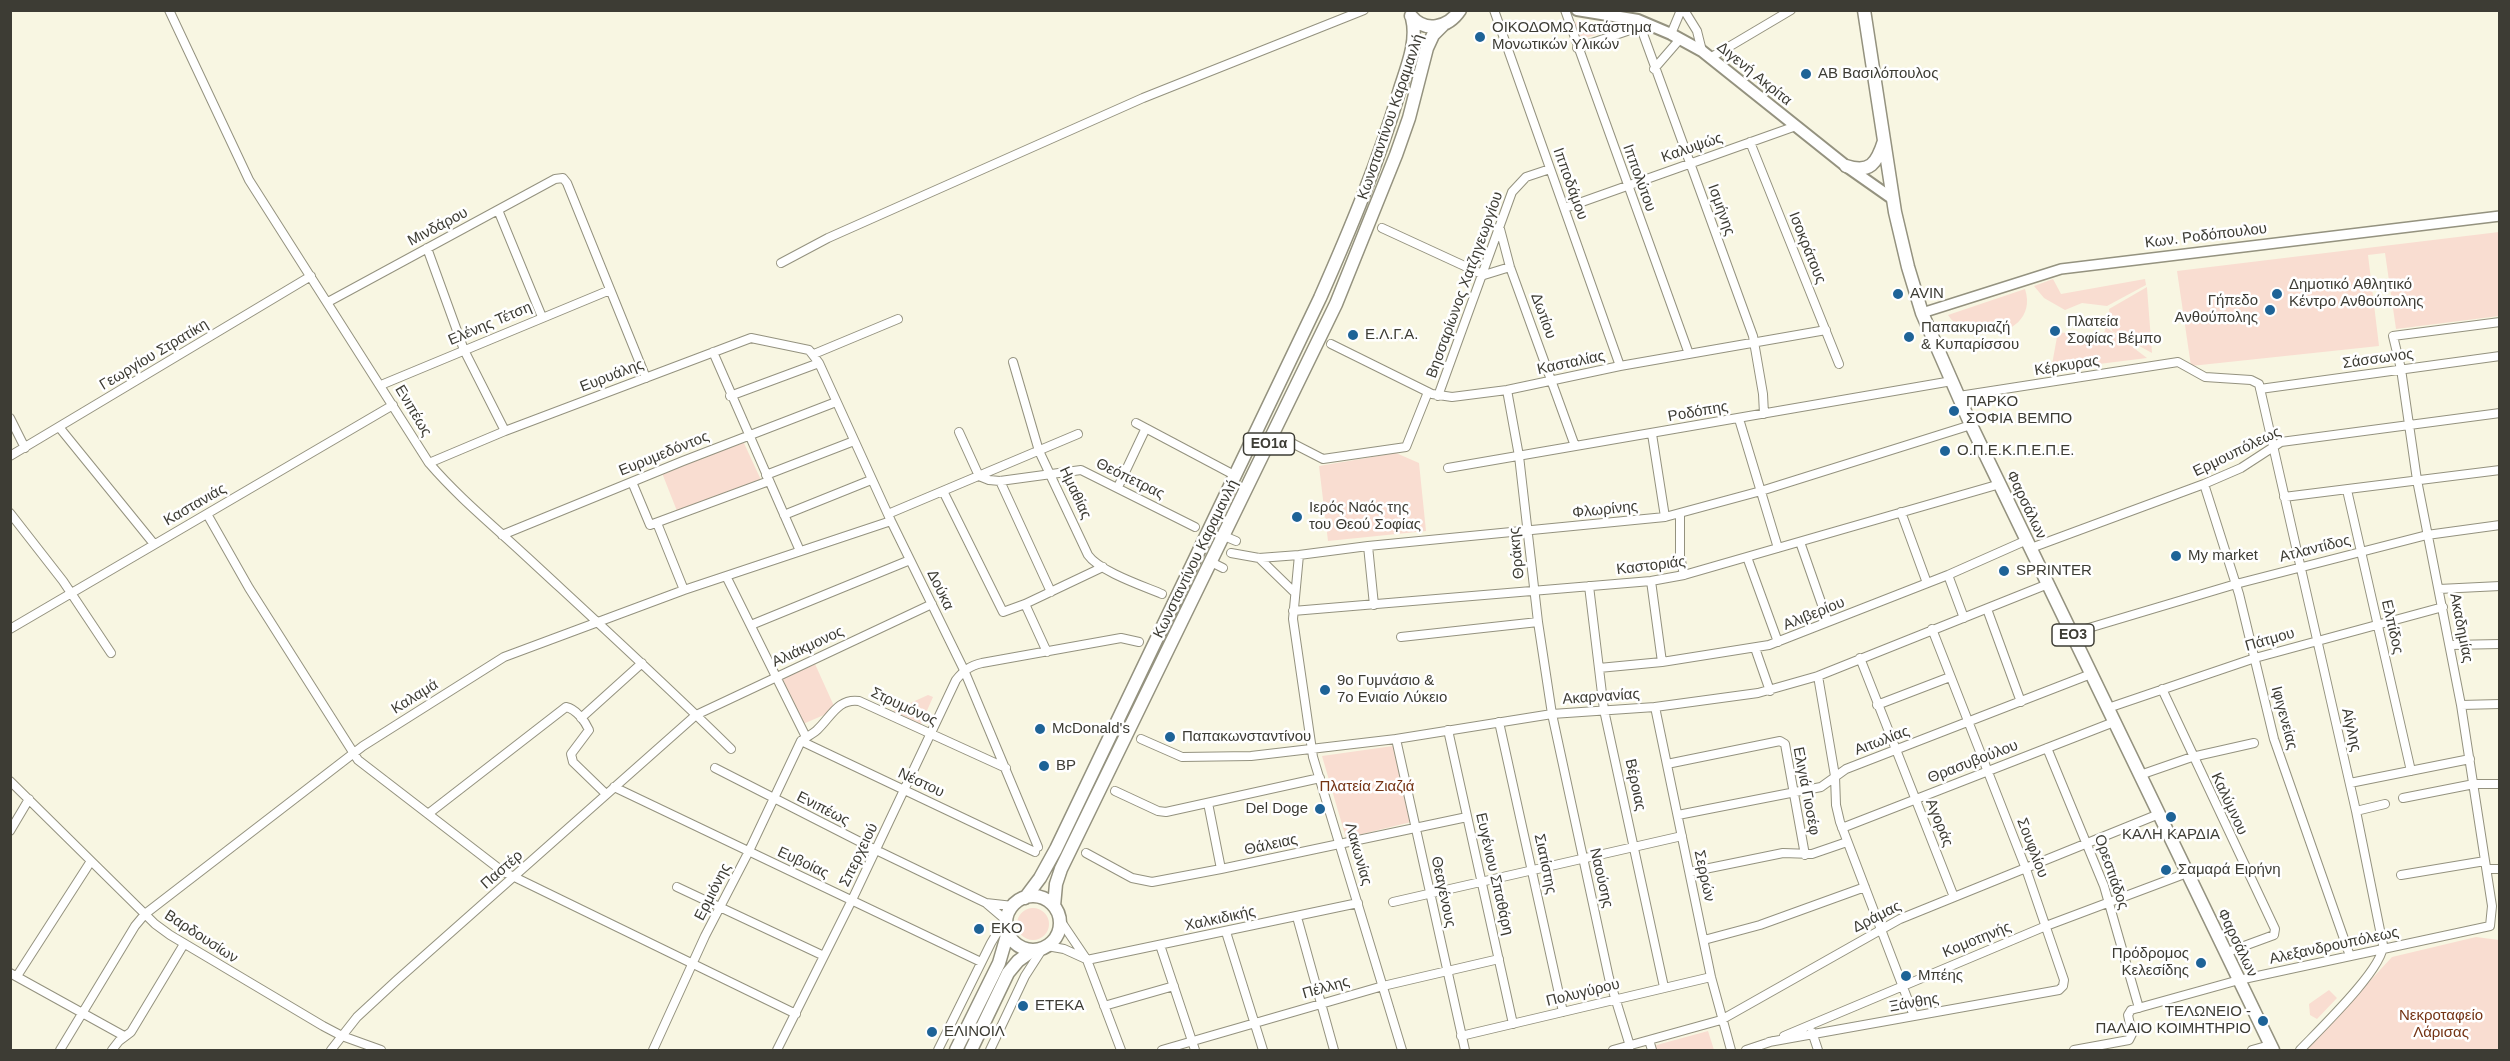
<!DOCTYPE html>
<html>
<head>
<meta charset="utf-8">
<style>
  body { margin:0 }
  #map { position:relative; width:2510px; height:1061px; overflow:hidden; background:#f8f6e2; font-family:Arial,sans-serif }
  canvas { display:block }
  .frame { position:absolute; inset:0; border:12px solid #3d3c34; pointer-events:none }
</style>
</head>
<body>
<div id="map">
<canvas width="2510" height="1061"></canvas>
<div class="frame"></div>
</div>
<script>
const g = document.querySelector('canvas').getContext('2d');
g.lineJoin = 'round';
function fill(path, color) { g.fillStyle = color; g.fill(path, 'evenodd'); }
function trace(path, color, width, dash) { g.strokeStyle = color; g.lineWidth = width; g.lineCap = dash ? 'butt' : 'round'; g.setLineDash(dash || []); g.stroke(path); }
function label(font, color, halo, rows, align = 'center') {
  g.font = font + ' Arial,sans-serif'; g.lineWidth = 5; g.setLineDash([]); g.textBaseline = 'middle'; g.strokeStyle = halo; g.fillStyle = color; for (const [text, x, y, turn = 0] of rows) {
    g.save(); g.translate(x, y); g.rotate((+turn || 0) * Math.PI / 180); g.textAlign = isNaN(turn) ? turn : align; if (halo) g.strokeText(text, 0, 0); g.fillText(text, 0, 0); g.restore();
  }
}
fill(new Path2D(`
  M 1575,22 L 1614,27 L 1614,29 L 1579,40 L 1574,26 Z
  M 2499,232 L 2499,316 L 2396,329 L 2385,253 L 2368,255 L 2379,346 L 2191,366 L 2177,271 Z
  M 2053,279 L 2061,294 L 2145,279 L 2146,285 L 2107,306 L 2082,303 L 2065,310 L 2044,298 L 2034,286 Z
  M 2147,287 L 2147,288 L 2152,353 L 2112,331 L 2109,309 Z
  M 2025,289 C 2040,335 1969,349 1948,315 Z
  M 2106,327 L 2147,358 L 2051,370 L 2057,337 L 2061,333 C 2077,331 2085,352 2104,333 Z
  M 743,441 L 761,480 L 677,511 L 662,473 Z
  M 1396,453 L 1419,463 L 1426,531 L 1328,541 L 1319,466 Z
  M 815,664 L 834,706 L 824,715 L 803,724 L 782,678 Z
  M 928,695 L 933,697 L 921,724 L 893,711 Z
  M 1393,746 L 1411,822 L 1346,838 L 1322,756 Z
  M1017 924a16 16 0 1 1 32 0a16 16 0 1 1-32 0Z
  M 2476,937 L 2499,940 L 2499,1050 L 2306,1050 L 2392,957 Z
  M 2329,990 L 2337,998 L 2317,1019 L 2310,1015 L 2309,1004 Z
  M 1708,1031 L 1714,1050 L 1654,1050 L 1653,1046 Z`), '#f9ddd1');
const minor = new Path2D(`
  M 169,10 L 249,180 L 429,463 C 459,498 495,527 528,558 C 596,621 665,684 731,749
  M 1494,10 L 1620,366
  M 1565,10 L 1689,354
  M 1684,10 L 1697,31 L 1702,51
  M 1638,20 L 1753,336 L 1763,394 L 1764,414
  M 1671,34 L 1681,10
  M 1577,48 L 1639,27
  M 1710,58 L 1791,10
  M 1654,69 L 1680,39
  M 1750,142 L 1839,364
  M 1565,208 L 1796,126
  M 498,210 L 542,317
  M 1382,228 L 1484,275 L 1510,267
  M 1500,229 L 1510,267 L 1575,446
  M 427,248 L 464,350 L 505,431
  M 781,263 L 828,238 L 1143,98 L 1364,10
  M 328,302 L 555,179 L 563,178 L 567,183 L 646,378
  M 1331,344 L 1432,394 L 1452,397 L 1507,390 L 1620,366 L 1826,330
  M 713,352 L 800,551
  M 814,354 L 898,319
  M 1013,362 L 1039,451 L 1088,555 C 1099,571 1143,586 1162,594
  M 381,385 L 610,290
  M 2260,389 L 2500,356
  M 1507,390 L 1519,456 L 1538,622 L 1552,714 L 1609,978 L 1630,1046
  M 730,396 L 819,363
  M 1438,396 L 1512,192 L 1526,177 L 1550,169
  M 1959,396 L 2178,362 L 2205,377 L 2251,380 L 2259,384 L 2356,811 L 2383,945 C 2384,968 2318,1031 2300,1050
  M 10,418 L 25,448
  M 1739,419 L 1778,548
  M 1136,423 L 1236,476
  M 59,427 L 154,544
  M 959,432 L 979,476 L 989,480 L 1000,481 L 1081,470 L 1195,527
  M 1652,434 L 1665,517
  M 1286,440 L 1323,459 L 1406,447 L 1428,392
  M 10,456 L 311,276
  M 429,463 L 505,431 L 751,338 L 809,350 L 819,363 L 891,521 L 964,670 L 1038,847
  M 1448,468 L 1952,381
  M 766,475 L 854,441
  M 1000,481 L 1051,592
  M 632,482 L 650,525 L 769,481
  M 2204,484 L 2239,594 L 2274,739 L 2350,956
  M 1118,487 L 1144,432
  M 2347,490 L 2411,771
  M 943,491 L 1003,612 L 1025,604 L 1103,567
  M 2284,497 L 2500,470
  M 1901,512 L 1927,583
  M 10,513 L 63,581 L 111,653
  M 207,514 L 249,588 L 358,760 L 502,871 L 796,1014
  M 888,514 L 1078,434
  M 1680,514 L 1680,556 L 1684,575
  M 784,515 L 871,480
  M 657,523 L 684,590
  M 502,535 L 683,461 L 836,402
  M 1224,536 L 1236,541
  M 1800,542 L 1828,622
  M 1368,546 L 1374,605
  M 2031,548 L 2204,484 L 2241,468 L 2281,442 L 2500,413
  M 1231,553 L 1259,558 L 1299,555 L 1368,546 L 1665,517 L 1761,491 L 1971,425
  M 1299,555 L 1293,619 L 1313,757 L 1402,1050
  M 1747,557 L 1778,642
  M 1259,558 L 1294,592
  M 1211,562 L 1223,568
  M 1948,575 L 1964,618
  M 726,576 L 806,737
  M 1651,581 L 1662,662
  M 1589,586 L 1604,710 L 1664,987
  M 2439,589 L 2500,586
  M 1025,604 L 1047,652
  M 1987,609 L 2021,702
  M 1293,611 L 1651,581 L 1684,575 L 2000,484
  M 751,625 L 910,560
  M 10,629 L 393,405
  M 2072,633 L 2236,584 L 2427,535 L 2500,525
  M 1401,637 L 1538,622
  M 2451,645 L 2500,644
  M 1755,648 L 1770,691
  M 1860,658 L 1954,897
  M 1599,668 L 1662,662 L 1769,645 L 1948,575 L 2027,540
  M 1818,676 L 1835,776 L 1836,805 L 1840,822 L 1914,1016
  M 2162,689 L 2275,929 L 2274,935 L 2225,953
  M 1877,705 L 1950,677
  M 2461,705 L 2500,704
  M 1655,707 L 1711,977 L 1731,1050
  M 2108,708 L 2255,658 L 2443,607
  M 581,718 L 642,663
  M 1499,722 L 1563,1012
  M 1448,730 L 1513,1024
  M 1141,739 L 1182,757 L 1251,756 L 1396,739 L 1552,714 L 1655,707 L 1758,693 L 1818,676 L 2048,584
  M 1396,739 L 1465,1050
  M 801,741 C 806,737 813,734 817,730 C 831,717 838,698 859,701 L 1006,768
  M 2047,748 L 2104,886 L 2139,1008
  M 1667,764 L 1780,741 L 1785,744 L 1805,855
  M 715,768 L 876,850 L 986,903 L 1013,906
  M 2140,775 L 2192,757 L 2254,743
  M 10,781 L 155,924 L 170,935 L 323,1026 L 342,1036 L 381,1050
  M 2350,783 L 2470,759
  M 614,787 L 981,962
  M 1115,791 L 1158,811 L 1166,812 L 1320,778
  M 2403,798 L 2474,784 L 2500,784
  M 1208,803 L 1221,869
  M 2356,811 L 2385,804
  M 428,814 L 566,707 C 576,709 585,721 589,730 L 571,754 L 573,762 L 606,794
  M 1678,815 L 1821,787 L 1846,769 L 2091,674
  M 1842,828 L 2114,722
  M 10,831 L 29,799
  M 1086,853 L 1132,878 L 1152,882 L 1221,869 L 1467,817
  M 2487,869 L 2500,869
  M 1690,872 L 1783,853 L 1812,854 L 1847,842
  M 2401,875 L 2485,861
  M 677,887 L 824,956
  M 1393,902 L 1682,836
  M 987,904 L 1007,921
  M 1297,917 L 1334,1050
  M 1060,920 L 1087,960 L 1121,1050
  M 1226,932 L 1263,1050
  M 1704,940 L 1760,925 L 1865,887
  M 1160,945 L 1195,1050
  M 1047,946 L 1064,949 L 1086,959
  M 1087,960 L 1358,903
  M 10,973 L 124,1036
  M 17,976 L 91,861
  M 1104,1006 L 1174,986
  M 1812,1032 L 1818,1050
  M 1461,1036 L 1711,977
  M 1784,1036 L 2046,926 L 2187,873
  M 1649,1040 L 1652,1050
  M 1769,1042 L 2059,990 L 2063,986 L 2064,980 L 2026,869 L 1932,629
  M 60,1050 L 135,926 L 145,914 L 363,746 L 504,657 L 684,590 L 891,521
  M 112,1050 L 119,1041 L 131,1032 L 184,944
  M 331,1050 L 357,1017 L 397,980 L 696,715 L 932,604
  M 653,1050 L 705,936 L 748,853 L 801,741 L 1035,852
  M 777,1050 L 852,900 L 956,680 C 964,670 970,666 982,663 L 1121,638 L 1139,642
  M 938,1050 L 991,943 L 997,933 L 1007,926
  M 990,1050 L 1025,976 L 1043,948
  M 1162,1050 L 1383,986 L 1499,959
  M 1613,1050 L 1721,1020 L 1900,919 L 2159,814
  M 1746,1050 L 1773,1041
  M 2074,1050 L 2129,1040 L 2132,1034 L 2128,1015 L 2131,1010 L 2239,980 L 2490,926 L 2492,906 L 2461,705 L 2417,480 L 2401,369 L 2393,336 L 2500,322
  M 2252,1050 L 2270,1045`);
const tertiary = new Path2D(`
  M 1922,313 L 2061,269 L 2500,216`);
const secondary = new Path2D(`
  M 1577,10 L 1638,20 L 1671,34 L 1702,51 L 1846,166 L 1893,199`);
const primary = new Path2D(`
  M 1864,10 L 1895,212 L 1908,267 L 1922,313 L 1971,425 L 2273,1050
  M 1411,16 C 1425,33 1448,28 1460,10
  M 1846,166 C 1870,174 1877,163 1884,141
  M1006 923a27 27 0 1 1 54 0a27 27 0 1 1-54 0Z
  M 1025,898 L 1040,878 L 1056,849 L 1320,298 C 1350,230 1379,161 1400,89 C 1407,67 1418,41 1412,18
  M 1054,906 L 1056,884 L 1061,869 L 1336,304 L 1396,155 L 1409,118 L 1427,48 L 1433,35 L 1443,25
  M 956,1050 L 999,963 L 1008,932
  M 971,1050 L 1008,973 L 1018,961 L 1033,950`);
trace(minor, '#94927f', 10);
trace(tertiary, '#94927f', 12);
trace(secondary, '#94927f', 14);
trace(primary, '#94927f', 15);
trace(minor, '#fff', 8);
trace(tertiary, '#fff', 9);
trace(secondary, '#fff', 10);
trace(primary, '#fff', 12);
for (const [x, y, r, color] of [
  [1480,37,6,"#1e6397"],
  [1806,74,6,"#1e6397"],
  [1898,294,6,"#1e6397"],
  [2277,294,6,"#1e6397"],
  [2270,310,6,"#1e6397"],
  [2055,331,6,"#1e6397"],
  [1353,335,6,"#1e6397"],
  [1909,337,6,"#1e6397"],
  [1954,411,6,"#1e6397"],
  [1945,451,6,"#1e6397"],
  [1297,517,6,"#1e6397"],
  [2176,556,6,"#1e6397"],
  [2004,571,6,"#1e6397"],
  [1325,690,6,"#1e6397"],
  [1040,729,6,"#1e6397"],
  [1170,737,6,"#1e6397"],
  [1044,766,6,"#1e6397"],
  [1320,809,6,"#1e6397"],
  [2171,817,6,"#1e6397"],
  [2166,870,6,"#1e6397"],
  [979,929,6,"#1e6397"],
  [2201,963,6,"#1e6397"],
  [1906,976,6,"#1e6397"],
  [1023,1006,6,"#1e6397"],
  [2263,1021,6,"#1e6397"],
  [932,1032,6,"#1e6397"]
]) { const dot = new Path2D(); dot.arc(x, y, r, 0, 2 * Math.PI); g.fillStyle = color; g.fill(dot); trace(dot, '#fff', 2); }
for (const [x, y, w] of [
  [1269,444,51],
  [2073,635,42]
]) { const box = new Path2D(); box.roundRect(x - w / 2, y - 11, w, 22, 4.5); g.fillStyle = '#fff'; g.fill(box); trace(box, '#3d3c34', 1.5); }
label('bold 14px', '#3d3c34', null, [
  ["ΕΟ1α",1269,444],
  ["ΕΟ3",2073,635]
]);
label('15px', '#3d3c34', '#fff', [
  ["ΟΙΚΟΔΟΜΩ Κατάστημα",1492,28],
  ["Μονωτικών Υλικών",1492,45],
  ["ΑΒ Βασιλόπουλος",1818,74],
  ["Δημοτικό Αθλητικό",2289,285],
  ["Κέντρο Ανθούπολης",2289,302],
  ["AVIN",1910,294],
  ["Γήπεδο",2258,301,"right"],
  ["Ανθούπολης",2258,318,"right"],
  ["Πλατεία",2067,322],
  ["Σοφίας Βέμπο",2067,339],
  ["Παπακυριαζή",1921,328],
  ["& Κυπαρίσσου",1921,345],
  ["Ε.Λ.Γ.Α.",1365,335],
  ["ΠΑΡΚΟ",1966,402],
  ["ΣΟΦΙΑ ΒΕΜΠΟ",1966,419],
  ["Ο.Π.Ε.Κ.Π.Ε.Π.Ε.",1957,451],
  ["Ιερός Ναός της",1309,508],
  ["του Θεού Σοφίας",1309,525],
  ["My market",2188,556],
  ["SPRINTER",2016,571],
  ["9ο Γυμνάσιο &",1337,681],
  ["7ο Ενιαίο Λύκειο",1337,698],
  ["McDonald's",1052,729],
  ["Παπακωνσταντίνου",1182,737],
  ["BP",1056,766],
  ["Del Doge",1308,809,"right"],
  ["ΚΑΛΗ ΚΑΡΔΙΑ",2171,835,"center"],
  ["Σαμαρά Ειρήνη",2178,870],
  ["EKO",991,929],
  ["Πρόδρομος",2189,954,"right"],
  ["Κελεσίδης",2189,971,"right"],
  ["Μπέης",1918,976],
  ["ΕΤΕΚΑ",1035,1006],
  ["ΤΕΛΩΝΕΙΟ -",2251,1012,"right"],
  ["ΠΑΛΑΙΟ ΚΟΙΜΗΤΗΡΙΟ",2251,1029,"right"],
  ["ΕΛΙΝΟΙΛ",944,1032]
], 'left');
label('15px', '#3d3c34', '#fff', [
  ["Διγενή Ακρίτα",1754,74,39],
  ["Κωνσταντίνου Καραμανλή",1391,117,-71],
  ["Καλυψώς",1692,148,-19],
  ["Ιππολύτου",1639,178,70],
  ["Ιπποδάμου",1570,184,70],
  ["Ισμήνης",1721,210,70],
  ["Μινδάρου",438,227,-28],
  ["Κων. Ροδόπουλου",2206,236,-7],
  ["Ισοκράτους",1807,248,68],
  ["Βησσαρίωνος Χατζηγεωργίου",1465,285,-70],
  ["Δωτίου",1543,316,70],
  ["Ελένης Τέτση",490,324,-23],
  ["Γεωργίου Στρατίκη",154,355,-31],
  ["Σάσσωνος",2378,359,-8],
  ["Κασταλίας",1571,363,-12],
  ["Κέρκυρας",2067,366,-9],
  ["Ευρυάλης",612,376,-21],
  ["Ενιπέως",413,411,59],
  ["Ροδόπης",1698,412,-10],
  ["Ερμουπόλεως",2237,452,-26],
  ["Ευρυμεδόντος",664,454,-22],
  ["Θεόπετρας",1130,479,26],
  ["Ημαθίας",1075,493,65],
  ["Καστανιάς",195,505,-30],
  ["Φαρσάλων",2026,505,64],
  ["Φλωρίνης",1605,510,-6],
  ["Ατλαντίδος",2315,549,-14],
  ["Θράκης",1517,553,-96],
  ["Κωνσταντίνου Καραμανλή",1196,559,-64],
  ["Καστοριάς",1651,566,-7],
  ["Δούκα",940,590,64],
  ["Αλιβερίου",1814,614,-22],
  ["Ελπίδος",2392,627,77],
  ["Ακαδημίας",2461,628,79],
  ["Πάτμου",2270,640,-16],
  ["Αλιάκμονος",808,647,-25],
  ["Καλαμά",415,697,-32],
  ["Ακαρνανίας",1601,697,-4],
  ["Στρυμόνος",904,707,25],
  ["Ιφιγενείας",2284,718,75],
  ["Αίγλης",2351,730,77],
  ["Αιτωλίας",1882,741,-21],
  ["Θρασυβούλου",1973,762,-21],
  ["Νέστου",921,783,25],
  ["Βέροιας",1635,785,78],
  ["Ελιγιά Γιοσέφ",1806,791,79],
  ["Καλύμνου",2229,804,65],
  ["Ενιπέως",823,809,27],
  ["Αγοράς",1939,823,68],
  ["Θάλειας",1271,845,-12],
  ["Σουφλίου",2032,848,69],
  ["Λακωνίας",1358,854,74],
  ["Σπερχειού",859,855,-64],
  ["Ευβοίας",803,863,25],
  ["Σιατίστης",1545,864,78],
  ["Παστέρ",502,870,-41],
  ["Ορεστιάδος",2111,872,71],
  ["Ευγένιου Σπαθάρη",1494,874,77],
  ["Σερρών",1704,876,78],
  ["Ναούσης",1601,878,77],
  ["Ερμιόνης",713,892,-63],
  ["Θεαγένους",1443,892,78],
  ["Δράμας",1877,917,-27],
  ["Χαλκιδικής",1220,919,-12],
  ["Βαρδουσίων",201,937,33],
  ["Κομοτηνής",1977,940,-22],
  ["Φαρσάλων",2237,943,64],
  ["Αλεξανδρουπόλεως",2334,946,-12],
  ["Πέλλης",1326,988,-16],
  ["Πολυγύρου",1583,993,-14],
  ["Ξάνθης",1914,1003,-10]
]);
label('15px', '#743414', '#fff', [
  ["Πλατεία Ζιαζιά",1367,787],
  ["Νεκροταφείο",2441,1016],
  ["Λάρισας",2441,1033]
]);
</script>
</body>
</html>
